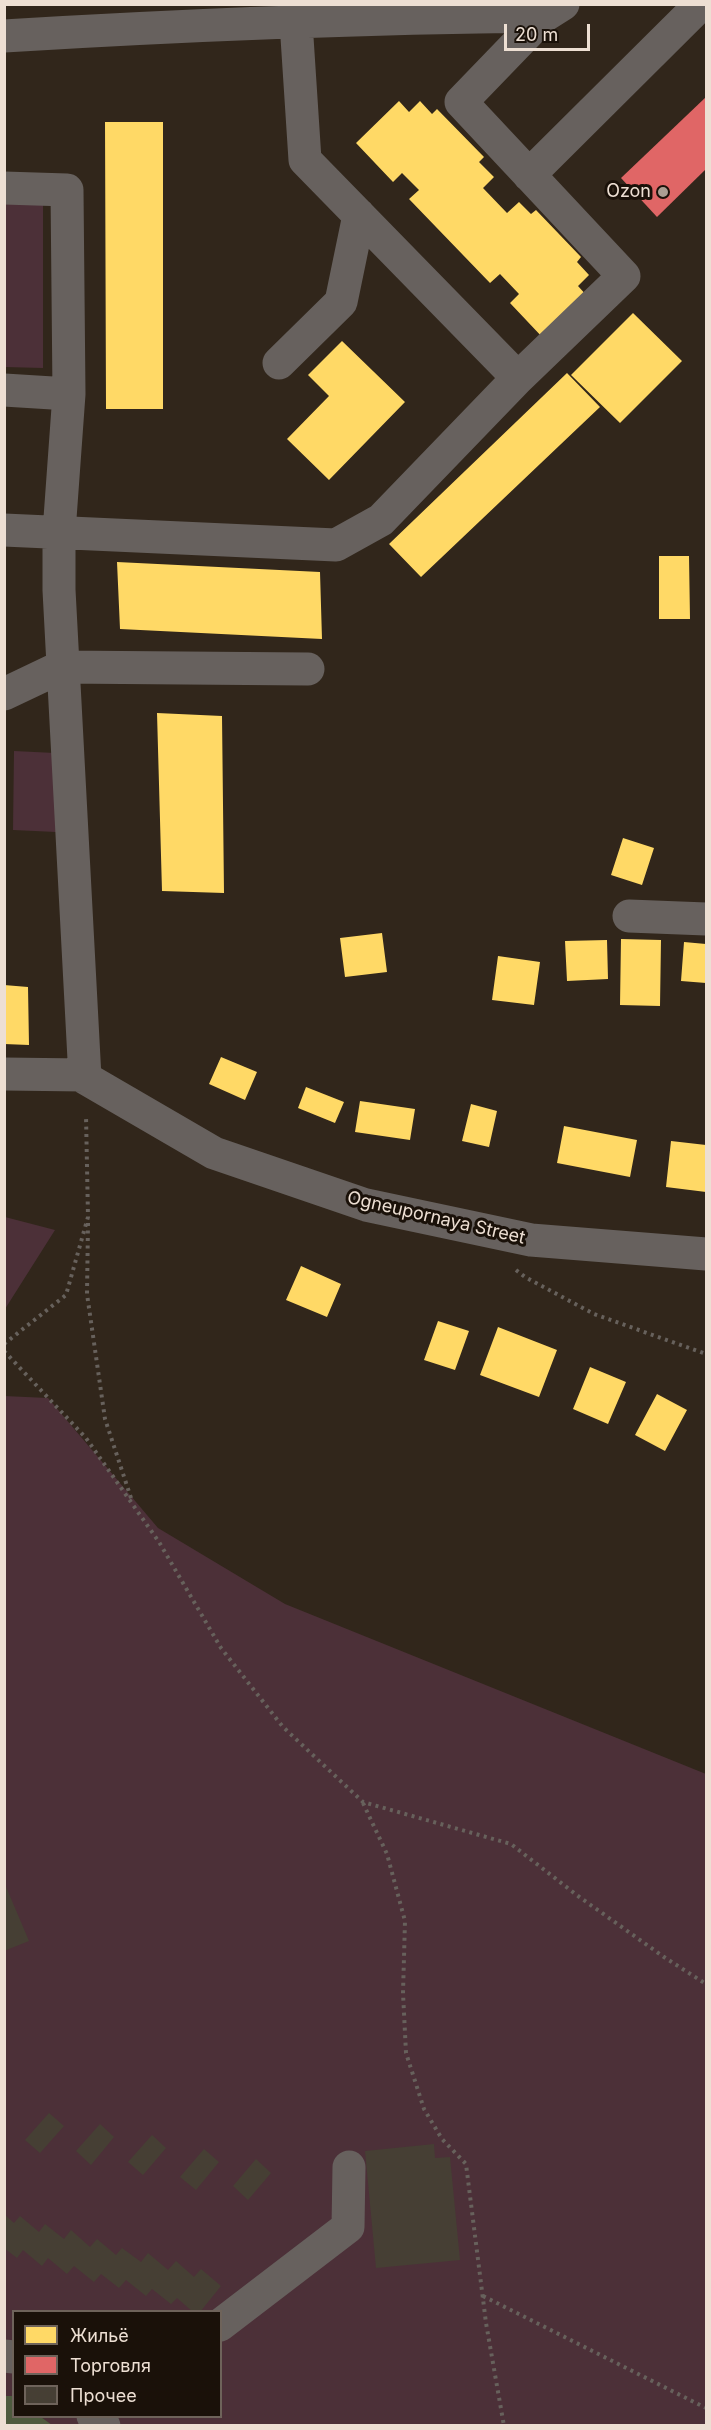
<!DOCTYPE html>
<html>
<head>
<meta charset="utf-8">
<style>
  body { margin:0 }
  #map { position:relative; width:711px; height:2430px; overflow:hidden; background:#31261b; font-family:Inter,sans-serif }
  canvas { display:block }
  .frame { position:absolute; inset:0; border:6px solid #eddfd3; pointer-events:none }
  .legend { position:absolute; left:12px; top:2310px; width:210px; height:108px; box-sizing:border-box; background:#1a1109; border:2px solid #6e635a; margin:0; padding:8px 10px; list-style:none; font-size:18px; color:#eddfd3 }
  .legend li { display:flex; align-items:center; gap:12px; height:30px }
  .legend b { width:30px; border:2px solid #6e635a }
  .scale { position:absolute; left:504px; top:24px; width:86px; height:27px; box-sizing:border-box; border:3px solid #eddfd3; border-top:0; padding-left:8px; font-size:18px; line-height:21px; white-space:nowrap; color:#eddfd3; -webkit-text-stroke:4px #1a1109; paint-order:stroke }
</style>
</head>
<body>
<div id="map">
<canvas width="711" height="2430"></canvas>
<div class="frame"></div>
<ul class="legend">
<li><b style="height:16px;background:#ffd966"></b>Жильё</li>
<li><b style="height:16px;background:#e06666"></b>Торговля</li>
<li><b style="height:16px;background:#463f34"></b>Прочее</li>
</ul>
<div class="scale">20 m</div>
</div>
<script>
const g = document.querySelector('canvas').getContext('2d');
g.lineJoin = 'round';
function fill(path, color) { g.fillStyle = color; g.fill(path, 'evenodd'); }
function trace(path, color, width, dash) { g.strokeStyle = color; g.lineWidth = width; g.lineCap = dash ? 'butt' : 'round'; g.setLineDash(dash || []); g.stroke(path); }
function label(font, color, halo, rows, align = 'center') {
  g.font = font + ' Inter,sans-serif'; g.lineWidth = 6; g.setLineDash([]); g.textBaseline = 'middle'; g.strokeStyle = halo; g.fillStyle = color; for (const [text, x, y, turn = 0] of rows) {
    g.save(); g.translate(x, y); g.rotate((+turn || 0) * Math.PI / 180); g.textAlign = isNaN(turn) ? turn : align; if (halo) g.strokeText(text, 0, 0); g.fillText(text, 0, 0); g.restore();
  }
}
fill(new Path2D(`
  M 5,204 L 43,204 L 43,368 L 5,367 Z
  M 14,751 L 55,753 L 56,832 L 13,830 Z
  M 5,1217 L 55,1230 L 5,1309 L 4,1217 Z
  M 4,1396 L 48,1398 L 158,1528 L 285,1604 L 706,1774 L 706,2425 L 52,2426 L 41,2417 L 220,2416 L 220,2312 L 14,2312 L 13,2396 L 5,2396 Z`), '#4c3038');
fill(new Path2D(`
  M 4,2396 L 13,2396 L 14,2416 L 41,2417 L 52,2425 L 5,2425 Z`), '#4e5b3e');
fill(new Path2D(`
  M 399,101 L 409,112 L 420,101 L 432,114 L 437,109 L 484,157 L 479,162 L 494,177 L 483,188 L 507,213 L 519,202 L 531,214 L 536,210 L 581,257 L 577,262 L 589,275 L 578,286 L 588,297 L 544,339 L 510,303 L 519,294 L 500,274 L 490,283 L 409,199 L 419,190 L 402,173 L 393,182 L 356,143 Z
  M 105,122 L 163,122 L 163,409 L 106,409 Z
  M 633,313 L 682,361 L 620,423 L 571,375 Z
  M 342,341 L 405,402 L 329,480 L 287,439 L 329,396 L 308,375 Z
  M 567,373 L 600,407 L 421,577 L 389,544 Z
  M 659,556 L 689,556 L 690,619 L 659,619 Z
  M 117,562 L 320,572 L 322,639 L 120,629 Z
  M 157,713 L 222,716 L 224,893 L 162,891 Z
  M 623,838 L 654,848 L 642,885 L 611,875 Z
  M 382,933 L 387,972 L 345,977 L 340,938 Z
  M 621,939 L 661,940 L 660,1006 L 620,1005 Z
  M 607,940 L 608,979 L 567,981 L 565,941 Z
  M 684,942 L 706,944 L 706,983 L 681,981 Z
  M 498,956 L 540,962 L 534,1005 L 492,1000 Z
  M 4,985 L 28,987 L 29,1045 L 4,1044 Z
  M 221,1057 L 257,1072 L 245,1100 L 209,1084 Z
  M 306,1087 L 344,1102 L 335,1123 L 298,1108 Z
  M 360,1101 L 415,1109 L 410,1140 L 355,1132 Z
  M 471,1104 L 497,1111 L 489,1147 L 462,1141 Z
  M 564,1126 L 637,1140 L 630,1177 L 557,1163 Z
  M 671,1141 L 706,1145 L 706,1192 L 666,1187 Z
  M 301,1266 L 341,1284 L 327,1317 L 286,1300 Z
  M 438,1321 L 469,1331 L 455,1370 L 424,1360 Z
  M 498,1327 L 557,1350 L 539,1397 L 480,1375 Z
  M 590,1367 L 626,1382 L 608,1424 L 573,1409 Z
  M 657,1394 L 687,1410 L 665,1451 L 635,1435 Z`), '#ffd966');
fill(new Path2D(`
  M 706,97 L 706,169 L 657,217 L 621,178 Z`), '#e06666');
fill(new Path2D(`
  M 4,1882 L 29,1941 L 4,1951 Z
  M 49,2113 L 64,2126 L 40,2153 L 25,2140 Z
  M 100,2124 L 114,2137 L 91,2165 L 76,2151 Z
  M 152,2135 L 166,2148 L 143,2175 L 128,2162 Z
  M 434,2144 L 435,2158 L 450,2157 L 460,2260 L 376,2268 L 365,2151 Z
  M 204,2149 L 219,2162 L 196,2190 L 180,2177 Z
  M 256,2159 L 271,2173 L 248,2200 L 233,2186 Z
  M 4,2214 L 14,2223 L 20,2216 L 39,2232 L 45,2224 L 64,2239 L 71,2230 L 90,2247 L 97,2239 L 116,2255 L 122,2248 L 141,2262 L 148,2253 L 168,2270 L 176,2261 L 194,2277 L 201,2269 L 221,2286 L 200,2312 L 193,2312 L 177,2298 L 171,2304 L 152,2289 L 146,2296 L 126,2280 L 119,2288 L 101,2274 L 94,2282 L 74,2266 L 67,2274 L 48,2258 L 42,2266 L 23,2250 L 17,2258 L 4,2248 Z`), '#463f34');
trace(new Path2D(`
  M 88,1223 L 87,1294 L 105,1419 L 132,1501
  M 516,1270 L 525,1277 L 594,1314 L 706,1354
  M 4,1344 L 66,1295 L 88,1217 L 86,1115
  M 4,1351 L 86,1438 L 159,1542 L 221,1648 L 283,1727 L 363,1802 L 511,1844 L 578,1896 L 664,1957 L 706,1984
  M 363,1803 L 387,1854 L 405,1921 L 403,1993 L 406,2053 L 424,2109 L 442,2139 L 466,2164 L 486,2323 L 504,2426
  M 483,2296 L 706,2408`), '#67615c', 4, [3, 4.5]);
trace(new Path2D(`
  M 4,36 C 184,25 364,18 544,16 L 563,4
  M 529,175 L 701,4
  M 4,188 L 67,190 L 69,394 L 59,532 L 59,590 L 85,1078 L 214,1153 L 366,1205 L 531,1240 L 706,1254
  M 279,363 L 341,302 L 359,215
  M 518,378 L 624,276 L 461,102 L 544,16
  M 4,390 L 69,394
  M 4,530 L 336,545 L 381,520 L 518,378 L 305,160 L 296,22
  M 4,694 L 61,667 L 308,669
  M 629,916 L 706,919
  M 4,1074 L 84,1075
  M 220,2325 L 348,2227 L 349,2167
  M 4,2356 L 14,2357
  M 93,2416 L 104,2426`), '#67615e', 33);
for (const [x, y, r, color] of [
  [663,192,6,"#ab9e93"]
]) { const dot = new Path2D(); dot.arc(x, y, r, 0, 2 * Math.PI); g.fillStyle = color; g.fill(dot); trace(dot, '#1a1109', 2); }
label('18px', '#eddfd3', '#1a1109', [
  ["Ozon",651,192]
], 'right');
label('18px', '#eddfd3', '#1a1109', [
  ["Ogneupornaya Street",436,1218,13]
]);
</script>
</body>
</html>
